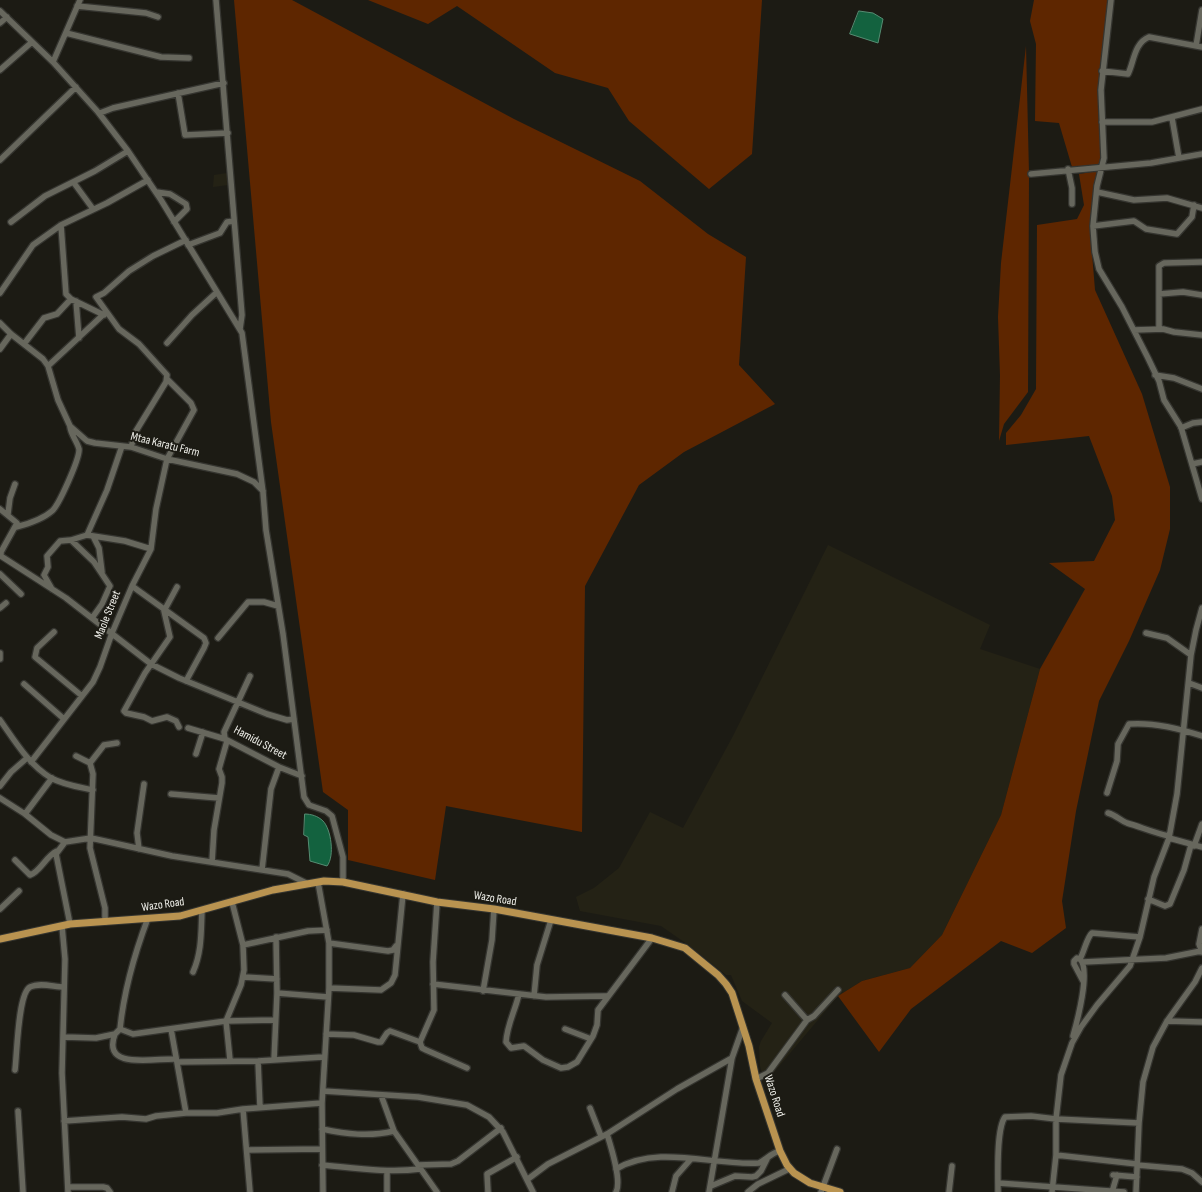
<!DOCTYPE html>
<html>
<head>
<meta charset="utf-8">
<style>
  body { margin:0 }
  canvas { display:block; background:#1c1b14 }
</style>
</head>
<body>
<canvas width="1202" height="1192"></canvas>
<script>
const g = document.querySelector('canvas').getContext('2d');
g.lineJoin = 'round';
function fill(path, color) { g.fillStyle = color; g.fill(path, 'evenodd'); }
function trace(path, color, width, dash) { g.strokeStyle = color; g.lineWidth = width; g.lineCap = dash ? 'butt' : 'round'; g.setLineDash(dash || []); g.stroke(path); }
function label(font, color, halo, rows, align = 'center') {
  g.font = font + ' "Sofia Sans Condensed",sans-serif'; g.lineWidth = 4; g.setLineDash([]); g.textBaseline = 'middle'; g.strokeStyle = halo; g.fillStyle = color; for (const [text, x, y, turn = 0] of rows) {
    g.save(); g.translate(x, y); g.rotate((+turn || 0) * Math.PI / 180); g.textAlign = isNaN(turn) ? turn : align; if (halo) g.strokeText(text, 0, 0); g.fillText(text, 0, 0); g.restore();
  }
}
fill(new Path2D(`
  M 227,173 L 228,185 L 213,187 L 214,175 Z
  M 828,545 L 990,625 L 980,649 L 1040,669 L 1001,815 L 942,935 L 910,968 L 862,981 L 838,996 L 765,1083 L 760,1066 L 759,1047 L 761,1041 L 772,1023 L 742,1001 L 731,975 L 726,975 L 687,944 L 661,926 L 580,911 L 576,897 L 594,888 L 619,868 L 650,812 L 683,828 L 733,736 Z`), '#242215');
fill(new Path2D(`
  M 234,0 L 292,0 L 514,119 L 640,181 L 708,234 L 746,257 L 739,365 L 775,404 L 684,452 L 639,485 L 585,586 L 582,832 L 446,806 L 435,880 L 348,860 L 348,810 L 323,792 L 271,422 Z
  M 368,0 L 762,0 L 752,154 L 709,189 L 629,121 L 608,88 L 555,73 L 457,6 L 428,24 Z
  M 1034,0 L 1109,0 L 1098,90 L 1101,158 L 1100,165 L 1072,167 L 1059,123 L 1035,121 L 1036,44 L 1030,21 Z
  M 1026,46 L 1029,174 L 1028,392 L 1004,424 L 999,441 L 1000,375 L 998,317 L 1001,263 Z
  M 1098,171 L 1090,229 L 1095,290 L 1142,394 L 1170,487 L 1170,529 L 1160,570 L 1129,641 L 1099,701 L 1076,811 L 1062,901 L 1066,928 L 1032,953 L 1001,941 L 911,1009 L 879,1052 L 838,996 L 862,981 L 910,968 L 942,935 L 1001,815 L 1040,669 L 1085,589 L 1049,563 L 1094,561 L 1115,520 L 1112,496 L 1089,436 L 1006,445 L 1006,433 L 1021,415 L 1036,389 L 1037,225 L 1077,219 L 1084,205 L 1079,174 Z`), '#5e2600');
const water = new Path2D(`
  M 859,11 L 873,13 L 883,19 L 878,43 L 850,34 Z
  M 305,814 C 311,814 318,816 323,821 C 331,829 335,856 327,866 L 310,861 L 308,837 L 304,835 Z`);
fill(water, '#13623f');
trace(water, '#558c72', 1);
const minor = new Path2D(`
  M 216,0 L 242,315 L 240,329
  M 1111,0 L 1101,90 L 1104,158 L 1097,186 L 1093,226 L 1095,252 L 1099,269 L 1122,307 L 1148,358 L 1159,381 L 1164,400 L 1181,427 L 1202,499
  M 77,6 L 146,13 L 158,17
  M 0,11 L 53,62 L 98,112 L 128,151 L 161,200 L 242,333 L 263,492 L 266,530 L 283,634 L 304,797 L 309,805 L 326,811 L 332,816 L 343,857 L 343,882
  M 0,23 L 7,17
  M 66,33 L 161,57 L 189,58
  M 1196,46 L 1202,10
  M 53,62 L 80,0
  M 0,70 L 32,42
  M 1102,71 L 1128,74 C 1134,62 1134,43 1149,37 L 1202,47
  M 178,93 L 185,135 L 228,133
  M 100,113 L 113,108 L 224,83
  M 1172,118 L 1179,158
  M 1102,122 L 1152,122 L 1202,109
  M 0,160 L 76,87
  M 1068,169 L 1072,188 L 1072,204
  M 1031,174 L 1151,163 L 1202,154
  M 74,183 L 93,209
  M 156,192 L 170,194 L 186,204 L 187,209 L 174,222
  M 1097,192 L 1134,200 L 1167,198 L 1202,208
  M 11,222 L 45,196 L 95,171 L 128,151
  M 61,225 L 66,294 L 71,299 L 104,315
  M 1093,226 L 1134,221 L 1146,229 L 1177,234 L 1192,217 L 1194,205
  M 188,245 L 220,233 L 227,222 L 234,221
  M 0,293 L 33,245 L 61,225 L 107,203 L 148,180
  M 1159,294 L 1183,292 L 1202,295
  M 76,301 L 79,338
  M 0,323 L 11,334 L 43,359 L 48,366 L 58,400 L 70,426 L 87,441 L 95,443 L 131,447 L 167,459 L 237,474 L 254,482 L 263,491
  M 1159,329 L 1159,266 L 1164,263 L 1202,262
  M 1134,330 L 1163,329 L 1174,332 L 1202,335
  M 167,343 L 192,315 L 217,292
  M 24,344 L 44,318 L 57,314 L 71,299
  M 0,349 L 11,334
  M 48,366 L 105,313
  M 1155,375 L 1174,378 L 1202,389
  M 1181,428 L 1193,423 L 1202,422
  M 131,447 L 136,431 L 166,382 L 167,375 L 139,344 L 119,329 L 96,297 L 104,293 L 129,271 L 153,256 L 186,240
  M 1192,464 L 1202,462
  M 0,509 L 17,523 L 1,552 L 1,556 L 66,598 L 151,664 L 179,678 L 267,714 L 287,720 L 294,719
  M 8,514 L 10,498 L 15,484
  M 16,527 C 28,524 43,519 52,511 C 59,505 80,458 79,449 C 77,441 71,435 70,427
  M 87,535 L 107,490 L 122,446
  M 93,536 L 99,548 L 102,572
  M 0,574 L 21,594
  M 132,586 L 204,638 L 206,643 L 204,648 L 186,681
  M 177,587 L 164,611 L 170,637 L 145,673 L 124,711 L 126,713 L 144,717 L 152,721 L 167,717 L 176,721 L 179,727
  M 52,589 L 44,575 L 48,567 L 47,556 L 60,541 L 71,540
  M 0,608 L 6,603
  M 92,618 L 102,604 L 110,586 L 94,562 L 71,540 L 87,535 L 125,541 L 151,549
  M 54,632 L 37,648 L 35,657 L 82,696
  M 1146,633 L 1167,638 L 1191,655
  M 218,638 L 248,602 L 264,602 L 278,606
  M 0,653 L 0,659
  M 250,676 L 224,732 L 225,739 L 279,767 L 302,776
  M 1189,683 L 1202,688
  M 24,684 L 64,719
  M 0,720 C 15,741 28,764 51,778 C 64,785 79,787 93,790
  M 188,728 L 225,739
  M 196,754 L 203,732
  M 76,756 L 90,763 L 93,774 L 90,848 L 105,908 L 105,922
  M 31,762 L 93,682 L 100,667 L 112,633 L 132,586 L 151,549 L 156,509 L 167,459 L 194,410 L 191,403 L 167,379
  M 90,763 L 104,745 L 117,743
  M 0,786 L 11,772 L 27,758
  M 1107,793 L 1117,761 L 1118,744 L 1129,724 C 1154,722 1178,728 1202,736
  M 171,794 L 219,798
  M 0,798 L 25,814 L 51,835 L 65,842 L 91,838 L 172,856 L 288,874 L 306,883
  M 1108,813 C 1116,815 1121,821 1127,823 C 1141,827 1154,833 1169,836
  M 25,814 L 52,778
  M 1169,838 L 1202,847
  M 65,842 L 56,854 L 70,924
  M 1194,846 L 1202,824
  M 139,849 L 137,833 L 144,784
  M 15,860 L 30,875 C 40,872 46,856 57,851
  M 212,862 L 214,830 L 222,783 L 222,777 L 219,769 L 227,741
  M 262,870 L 271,789 L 279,767
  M 318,882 L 329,943 L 329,988 L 322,1103 L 323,1192
  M 1148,899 L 1165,906 L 1170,904 L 1184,870 L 1191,845
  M 437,902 L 433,962 L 434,1010 L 420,1042 L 422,1048 L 426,1050 L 467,1068
  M 0,909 L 19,891
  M 62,926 L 65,959 L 62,1073 L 68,1192
  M 1202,929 L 1199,944 L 1202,952
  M 329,943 L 388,951 L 393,950 L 396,946
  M 243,945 L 308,931 L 327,930
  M 1080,959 C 1084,952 1087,937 1092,933 L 1140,937
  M 1083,962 L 1166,958 L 1201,951
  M 193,972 C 202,952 201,931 202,910
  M 244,977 L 277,979
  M 433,984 L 546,997 L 607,996
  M 329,988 L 381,990 L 391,983 L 395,975 L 403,894
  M 483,991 L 492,940 L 494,909
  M 277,993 L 328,997
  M 519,994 C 515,1011 507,1025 506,1042 L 511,1048 L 524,1046 L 543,1060 L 561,1068 L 568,1067 L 577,1062 L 593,1036 L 597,1025 L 598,1010 L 652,938
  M 785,995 L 807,1020
  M 534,996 L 537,965 L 551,920
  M 1167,1021 L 1202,1022
  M 120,1029 C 124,990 134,955 148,918
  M 171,1029 L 186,1113
  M 565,1029 L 591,1039
  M 115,1034 C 101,1071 155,1058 176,1059
  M 326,1034 L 354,1035 L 378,1042 L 381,1042 L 387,1033 L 390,1031 L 420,1042
  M 1073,1036 C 1077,1022 1091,970 1080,959 L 1077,958 L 1074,961 L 1074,964 L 1083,981
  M 64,1037 L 96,1038 L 115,1034 L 120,1029 L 133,1034 L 226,1021 L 274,1020
  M 230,1060 L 226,1021 L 241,985 L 244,970 L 243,945 L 232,902
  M 274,1060 L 277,993 L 276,937
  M 258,1061 L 260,1107
  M 177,1062 L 258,1061 L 323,1057
  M 15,1070 C 17,1054 18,993 30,987 C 40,982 54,987 64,987
  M 756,1079 L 768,1073 L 807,1020 L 814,1016 L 838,990
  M 323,1091 L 418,1097 L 467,1105 L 489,1117 L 503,1132 L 533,1192
  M 381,1095 L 394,1131 L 437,1192
  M 590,1108 L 601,1136
  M 243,1109 L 250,1192
  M 18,1111 L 23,1192
  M 64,1121 L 122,1117 L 146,1119 L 156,1116 L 186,1113 L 217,1113 L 243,1109 L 322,1103
  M 322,1129 C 346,1134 369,1137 394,1131
  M 607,1134 C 611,1147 622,1181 616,1192
  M 247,1150 L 322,1149
  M 1056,1155 L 1137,1164
  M 322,1165 C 355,1168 388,1173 420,1169
  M 418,1165 L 451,1164 L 458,1161 L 501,1128
  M 1137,1165 L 1182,1169 L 1192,1173 L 1202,1182
  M 616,1169 C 659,1144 712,1166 759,1163 C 767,1159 771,1153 780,1151
  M 1113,1175 L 1137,1177
  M 528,1179 L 548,1164 L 607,1134 L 677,1089 L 732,1058
  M 998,1183 L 1124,1192
  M 711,1186 L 735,1176 L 752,1177 L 756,1176 L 761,1171 L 767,1159
  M 68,1187 L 103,1187 L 107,1188 L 110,1192
  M 387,1192 L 387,1171
  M 488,1192 L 487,1174 L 517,1157
  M 672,1192 L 676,1176 L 691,1159
  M 709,1192 L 732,1058 L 743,1027
  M 748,1192 L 758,1184 L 789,1169
  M 821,1192 L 837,1149
  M 949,1192 L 952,1166
  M 998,1192 C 998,1176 996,1129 1005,1117 L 1031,1116 L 1056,1119 L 1139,1123
  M 1052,1192 L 1056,1155 L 1056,1119 L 1061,1075 L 1072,1043 L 1081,1027 L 1097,1005 L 1130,966 L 1140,937 L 1154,877 L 1169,838 L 1177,794 L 1191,655 L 1196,630 L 1202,608
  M 1112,1192 L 1117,1175
  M 1136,1192 L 1139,1123 L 1143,1082 L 1153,1047 L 1167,1021 L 1195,982 L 1202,968`);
const major = new Path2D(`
  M 0,939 L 70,924 L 180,916 L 273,890 L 324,881 L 343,882 L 437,902 L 494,909 L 652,938 L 685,948 L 718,975 L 726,984 L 732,993 L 749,1046 L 756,1079 L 780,1151 L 787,1165 L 794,1173 L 810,1183 L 840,1192`);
trace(minor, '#353530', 8);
trace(major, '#353530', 9);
trace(minor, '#67675d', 5.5);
trace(major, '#b99350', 7);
label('12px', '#efefe9', '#1c1b14', [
  ["Mtaa Karatu Farm",165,445,14],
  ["Maole Street",108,615,-68],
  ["Hamidu Street",260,743,28],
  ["Wazo Road",495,899,9],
  ["Wazo Road",163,905,-8],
  ["Wazo Road",774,1096,72]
]);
</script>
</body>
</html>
